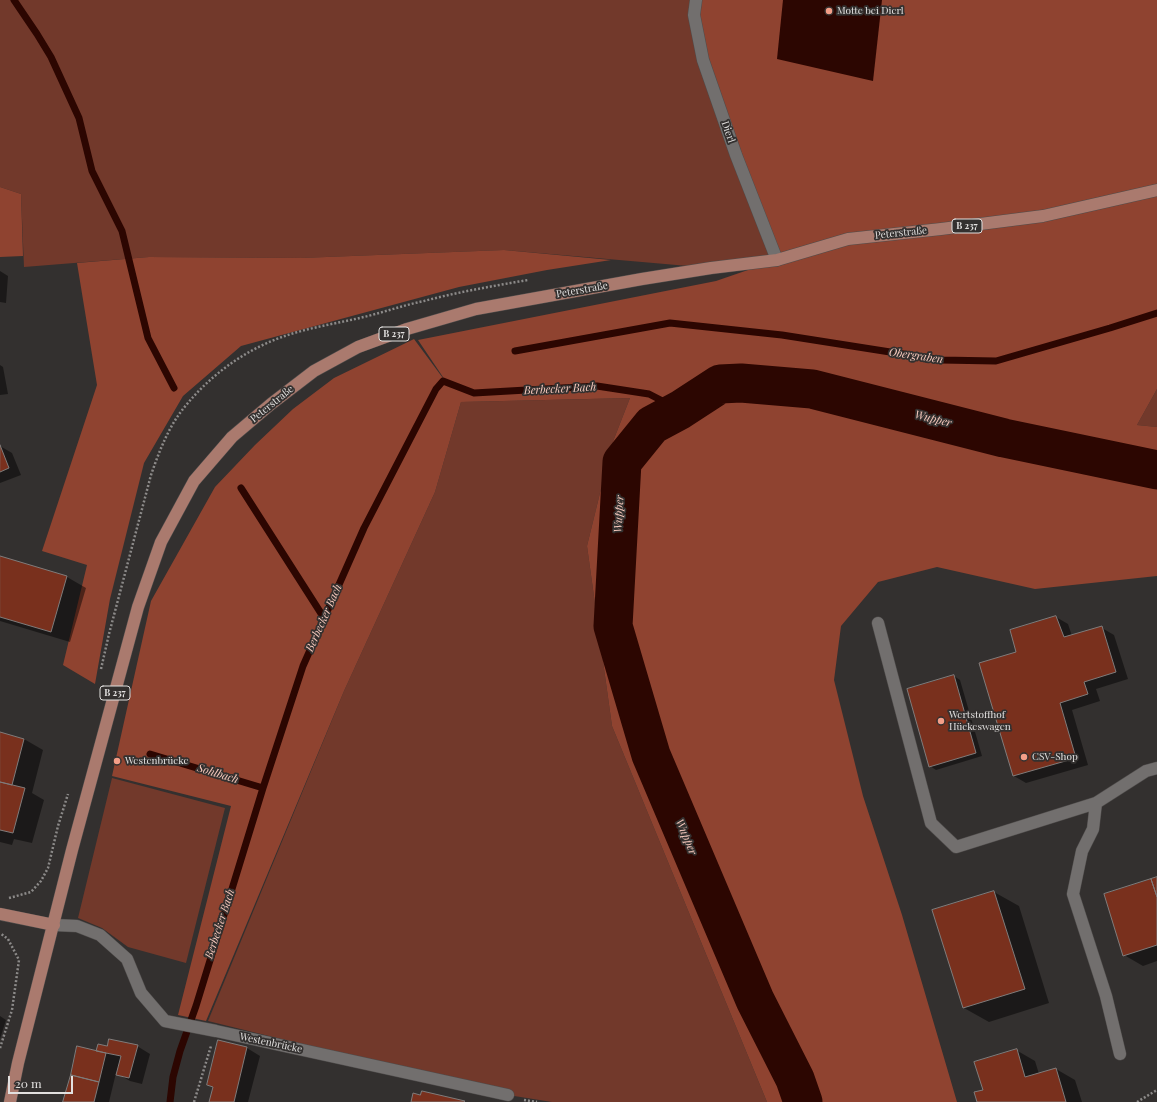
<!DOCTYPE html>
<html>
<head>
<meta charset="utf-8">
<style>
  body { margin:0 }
  #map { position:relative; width:1157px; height:1102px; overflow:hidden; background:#33302f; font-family:"Playfair Display",serif }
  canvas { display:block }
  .scale { position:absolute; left:8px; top:1076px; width:65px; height:18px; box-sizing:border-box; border:2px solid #e2e0df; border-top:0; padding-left:5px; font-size:12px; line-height:14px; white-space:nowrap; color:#e2e0df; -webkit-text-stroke:3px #33302f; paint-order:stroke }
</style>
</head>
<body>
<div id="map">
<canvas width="1157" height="1102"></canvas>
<div class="scale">20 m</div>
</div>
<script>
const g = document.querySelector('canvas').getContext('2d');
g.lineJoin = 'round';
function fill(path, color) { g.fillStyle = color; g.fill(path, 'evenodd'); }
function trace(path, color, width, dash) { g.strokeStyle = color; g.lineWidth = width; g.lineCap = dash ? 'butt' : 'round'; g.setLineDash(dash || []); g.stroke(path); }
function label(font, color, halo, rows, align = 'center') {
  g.font = font + ' "Playfair Display",serif'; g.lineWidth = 3.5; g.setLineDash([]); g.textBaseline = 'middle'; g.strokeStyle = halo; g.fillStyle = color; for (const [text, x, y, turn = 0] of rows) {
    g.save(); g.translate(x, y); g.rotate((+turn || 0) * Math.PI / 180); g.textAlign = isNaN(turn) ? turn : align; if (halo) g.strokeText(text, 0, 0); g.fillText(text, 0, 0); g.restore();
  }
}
fill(new Path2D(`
  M 0,0 L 696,0 L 777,260 L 711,268 L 504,250 L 301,258 L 149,257 L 24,267 L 21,194 L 0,187 Z
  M 1157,389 L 1157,427 L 1137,425 Z
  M 630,398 L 612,444 L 587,546 L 612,726 L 767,1102 L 552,1102 L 508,1095 L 208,1021 L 344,691 L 435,492 L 461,402 Z
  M 112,778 L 225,808 L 186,963 L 128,947 L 102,928 L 78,918 Z`), '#72392b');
fill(new Path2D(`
  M 696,0 L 1157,0 L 1157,389 L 1137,425 L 1157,427 L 1157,576 L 1035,589 L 937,567 L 878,582 L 841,626 L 834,680 L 863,796 L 902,915 L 957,1102 L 767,1102 L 612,726 L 587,546 L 612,444 L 630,398 L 461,402 L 435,492 L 344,691 L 206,1021 L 178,1015 L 231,806 L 112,776 L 151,601 L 215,487 L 255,445 L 293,409 L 334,378 L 414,339 L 451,389 L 418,340 L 716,281 L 777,260 L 703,60 Z
  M 0,187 L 21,194 L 23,256 L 0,257 Z
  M 504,250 L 611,260 L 547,270 L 459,287 L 241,346 L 183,396 L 144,463 L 110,599 L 95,684 L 63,665 L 87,565 L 42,551 L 97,385 L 77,263 L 149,257 L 301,258 Z`), '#8f4330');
fill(new Path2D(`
  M 783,0 L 882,0 L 873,81 L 777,59 Z`), '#2c0601');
fill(new Path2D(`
  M 0,271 L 8,276 L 6,303 L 0,302 Z
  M 0,365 L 3,367 L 8,394 L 0,395 Z
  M 0,446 L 12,453 L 21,475 L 0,483 Z
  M 0,557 L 67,577 L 86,588 L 70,642 L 0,621 Z
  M 1056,617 L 1068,624 L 1072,636 L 1102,628 L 1114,635 L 1128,679 L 1096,689 L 1100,701 L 1072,710 L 1088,765 L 1026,783 L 1014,776 L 1017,653 Z
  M 954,676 L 960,680 L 982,756 L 936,770 L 930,766 Z
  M 0,733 L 24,739 L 43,750 L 32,793 L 44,800 L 32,843 L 14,839 L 12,845 L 0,842 Z
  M 1157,878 L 1157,961 L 1143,966 L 1124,955 Z
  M 994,892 L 1019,906 L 1049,1003 L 989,1022 L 964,1008 Z
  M 0,1016 L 6,1020 L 0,1039 Z
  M 219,1042 L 247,1048 L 260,1056 L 248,1102 L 210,1102 L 214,1088 L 208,1085 Z
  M 137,1046 L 150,1054 L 142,1084 L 130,1081 L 116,1073 L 109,1102 L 64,1102 L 96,1052 L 108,1047 Z
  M 1016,1050 L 1035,1061 L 1039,1074 L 1056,1069 L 1075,1080 L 1082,1102 L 978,1102 L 984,1090 Z`), '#0007');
trace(new Path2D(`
  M 14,0 L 37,34 L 51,57 L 79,118 L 92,171 L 122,231 L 148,338 L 174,388
  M 515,351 L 670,323 L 782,335 L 941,360 L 996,361 L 1110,328 L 1157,313
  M 241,488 L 324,618
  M 150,754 L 263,788
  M 170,1102 L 173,1077 L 180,1051 L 196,1006 L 263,788 L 303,666 L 364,528 L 436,389 L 443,381 L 474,393 L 597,386 L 649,394 L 680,410`), '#2c0601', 7);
trace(new Path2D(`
  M 803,1102 L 795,1079 L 755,1000 L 651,755 L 613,626 L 622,462 L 652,425 L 680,410 L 720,384 L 741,383 L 812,389 L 1004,438 L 1157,470`), '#2c0601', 39);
const building = new Path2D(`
  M 0,445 L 9,468 L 0,472 Z
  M 0,556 L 67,576 L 51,632 L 0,617 Z
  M 1056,616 L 1064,637 L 1102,626 L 1116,672 L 1084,682 L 1088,694 L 1060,703 L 1076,758 L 1013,776 L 979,663 L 1016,652 L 1010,630 Z
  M 954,675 L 976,753 L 929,767 L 907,689 Z
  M 0,732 L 24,739 L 12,785 L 0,782 Z
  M 0,782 L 25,788 L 13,833 L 0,830 Z
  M 1157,877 L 1157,897 L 1151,879 Z
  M 1151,879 L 1157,897 L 1157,945 L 1123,956 L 1104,894 Z
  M 994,891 L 1025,989 L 963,1008 L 932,910 Z
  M 109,1039 L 138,1045 L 129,1078 L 116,1075 L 121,1056 L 96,1051 L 98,1044 L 107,1046 Z
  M 218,1040 L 247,1047 L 234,1102 L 209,1102 L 213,1087 L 207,1085 Z
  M 77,1046 L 106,1053 L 99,1082 L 71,1075 Z
  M 1017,1049 L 1025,1077 L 1056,1068 L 1066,1102 L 977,1102 L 974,1092 L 983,1090 L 974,1062 Z
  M 71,1075 L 99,1082 L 94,1102 L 63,1102 Z
  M 422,1091 L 465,1101 L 464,1102 L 411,1102 L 413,1093 L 420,1095 Z`);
fill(building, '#79301d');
trace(building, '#807c7b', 1);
const minor = new Path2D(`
  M 696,0 L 694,15 L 703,60 L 736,155 L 777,260
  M 878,623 L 931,823 L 956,847 L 1096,803 L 1146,771 L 1157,768
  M 1096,803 L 1093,829 L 1082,851 L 1073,894 L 1106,996 L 1120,1054
  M 54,925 L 77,926 L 100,935 L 127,959 L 141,993 L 165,1021 L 216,1031 L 508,1095`);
const major = new Path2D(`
  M 0,914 L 54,925
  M 10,1102 L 18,1063 L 72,850 L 138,607 L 161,542 L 194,481 L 232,437 L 271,404 L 314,371 L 358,347 L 407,329 L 476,309 L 642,279 L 711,268 L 777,260 L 848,239 L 941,229 L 1043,216 L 1157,190`);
trace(minor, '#4f4c4b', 13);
trace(major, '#4f4c4b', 13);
trace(new Path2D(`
  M 101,669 L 109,634 L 151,475 C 159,452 168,428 183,409 C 209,376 243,351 282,337 C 310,327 340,323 368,316 C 387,311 405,305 424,301 C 458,292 493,286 528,280
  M 9,898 L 31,892 L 41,881 L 48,868 L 58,826 L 68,794
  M 0,1048 L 12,1010 L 19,960 L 8,939 L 0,933
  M 524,1100 L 537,1102
  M 194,1102 L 211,1046
  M 1137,1102 L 1157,1090`), '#8c8a89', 2.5, [2, 2]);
trace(minor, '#726f6e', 12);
trace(major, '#aa7a6e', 12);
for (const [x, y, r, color] of [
  [829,11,4,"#f49e88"],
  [941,721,4,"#f49e88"],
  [1024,757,4,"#f49e88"],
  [117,761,4,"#f49e88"]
]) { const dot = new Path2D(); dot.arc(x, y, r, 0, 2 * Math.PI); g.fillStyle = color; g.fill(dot); trace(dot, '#33302f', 1.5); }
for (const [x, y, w] of [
  [967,226,30],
  [394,334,30],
  [115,693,30]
]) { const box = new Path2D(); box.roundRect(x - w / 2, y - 7, w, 14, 3); g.fillStyle = '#33302f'; g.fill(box); trace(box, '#e2e0df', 1); }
label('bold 9px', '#e2e0df', null, [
  ["B 237",967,226],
  ["B 237",394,334],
  ["B 237",115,693]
]);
label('10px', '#e2e0df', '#33302f', [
  ["Motte bei Dierl",837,11],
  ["Wertstoffhof",949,715],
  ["Hückeswagen",949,727],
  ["CSV-Shop",1032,757],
  ["Westenbrücke",125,761]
], 'left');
label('10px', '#e2e0df', '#33302f', [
  ["Dierl",728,132,71],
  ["Peterstraße",901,233,-6],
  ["Peterstraße",582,290,-10],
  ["Peterstraße",272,404,-39],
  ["Westenbrücke",271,1043,12]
]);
label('italic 11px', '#f7c9bd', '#33302f', [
  ["Obergraben",916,356,8],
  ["Berbecker Bach",560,389,-3],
  ["Wupper",933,419,14],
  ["Wupper",619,514,-87],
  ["Berbecker Bach",324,618,-66],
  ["Sohlbach",218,774,17],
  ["Wupper",686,837,67],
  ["Berbecker Bach",220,924,-72]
]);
</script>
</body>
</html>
